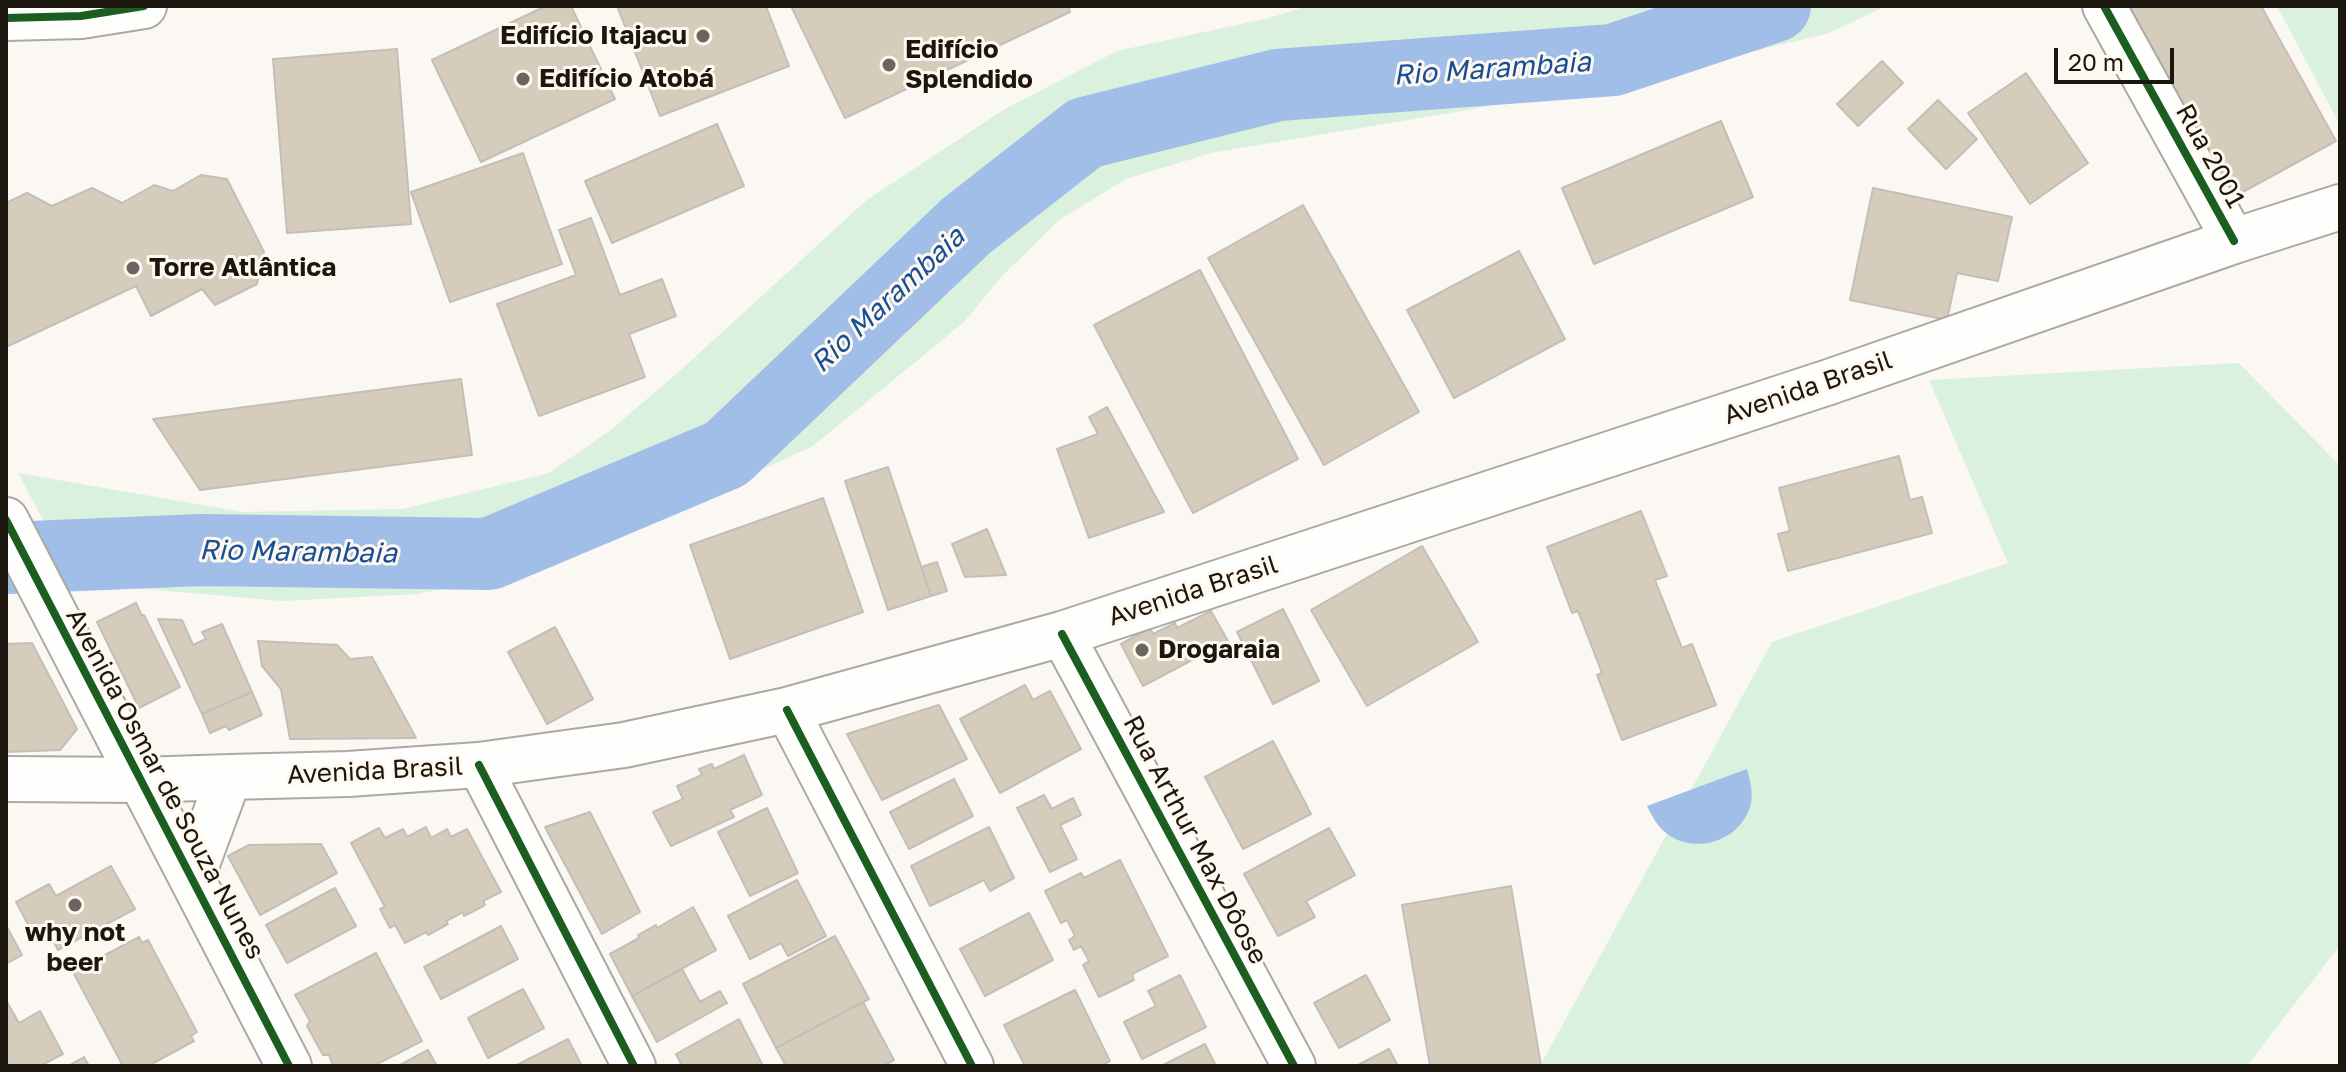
<!DOCTYPE html>
<html>
<head>
<meta charset="utf-8">
<style>
  body { margin:0 }
  #map { position:relative; width:2346px; height:1072px; overflow:hidden; background:#fbf7f2; font-family:"Golos Text",sans-serif }
  canvas { display:block }
  .frame { position:absolute; inset:0; border:8px solid #1c170e; pointer-events:none }
  .scale { position:absolute; left:2054px; top:48px; width:120px; height:36px; box-sizing:border-box; border:4px solid #1c170e; border-top:0; padding-left:10px; font-size:24px; line-height:28px; white-space:nowrap; color:#1c170e; -webkit-text-stroke:6px #fff8ee; paint-order:stroke }
</style>
</head>
<body>
<div id="map">
<canvas width="2346" height="1072"></canvas>
<div class="frame"></div>
<div class="scale">20 m</div>
</div>
<script>
const g = document.querySelector('canvas').getContext('2d');
g.lineJoin = 'round';
function fill(path, color) { g.fillStyle = color; g.fill(path, 'evenodd'); }
function trace(path, color, width, dash) { g.strokeStyle = color; g.lineWidth = width; g.lineCap = dash ? 'butt' : 'round'; g.setLineDash(dash || []); g.stroke(path); }
function label(font, color, halo, rows, align = 'center') {
  g.font = font + ' "Golos Text",sans-serif'; g.lineWidth = 6; g.setLineDash([]); g.textBaseline = 'middle'; g.strokeStyle = halo; g.fillStyle = color; for (const [text, x, y, turn = 0] of rows) {
    g.save(); g.translate(x, y); g.rotate((+turn || 0) * Math.PI / 180); g.textAlign = isNaN(turn) ? turn : align; if (halo) g.strokeText(text, 0, 0); g.fillText(text, 0, 0); g.restore();
  }
}
fill(new Path2D(`
  M 1308,6 L 1886,6 L 1829,33 L 1669,72 L 1462,111 L 1211,153 L 1126,179 L 1059,220 L 1002,276 L 964,322 L 813,446 L 552,567 L 417,594 L 282,601 L 77,583 L 18,473 L 242,512 L 403,509 L 549,473 L 612,429 L 683,368 L 868,199 L 1005,109 L 1117,51 L 1269,18 Z
  M 2277,6 L 2340,6 L 2340,125 Z
  M 2239,363 L 2340,466 L 2340,945 L 2247,1066 L 1540,1066 L 1772,642 L 2008,563 L 1929,380 Z`), '#d9f1dd');
fill(new Path2D(`
  M 1747,769 C 1750,781 1754,794 1750,807 C 1739,842 1694,855 1666,833 C 1657,826 1652,816 1647,806 Z`), '#a0bee8');
trace(new Path2D(`
  M 6,558 L 201,550 L 489,554 L 726,454 L 966,226 L 1085,133 L 1278,85 L 1613,60 L 1775,6`), '#a0bee8', 72);
const building = new Path2D(`
  M 546,6 L 571,6 L 615,99 L 481,162 L 432,60 Z
  M 617,6 L 766,6 L 789,66 L 660,116 Z
  M 791,6 L 1068,6 L 1070,12 L 845,118 Z
  M 2124,6 L 2261,6 L 2336,141 L 2230,199 Z
  M 397,49 L 411,224 L 287,233 L 273,59 Z
  M 1882,61 L 1903,83 L 1858,126 L 1837,104 Z
  M 2026,73 L 2088,163 L 2030,204 L 1968,113 Z
  M 1938,100 L 1977,139 L 1946,169 L 1908,129 Z
  M 1721,121 L 1753,197 L 1594,264 L 1562,188 Z
  M 717,124 L 744,186 L 612,243 L 585,181 Z
  M 523,153 L 562,264 L 450,302 L 411,192 Z
  M 201,175 L 227,179 L 264,252 L 257,284 L 215,305 L 202,289 L 151,316 L 136,286 L 6,347 L 6,203 L 27,193 L 52,206 L 92,188 L 122,203 L 154,185 L 173,191 Z
  M 1873,188 L 2012,217 L 1998,281 L 1957,273 L 1947,320 L 1850,300 Z
  M 1303,205 L 1419,412 L 1324,465 L 1208,258 Z
  M 591,218 L 620,295 L 662,279 L 676,316 L 629,334 L 645,377 L 539,416 L 497,304 L 576,275 L 559,230 Z
  M 1519,251 L 1565,339 L 1454,398 L 1407,310 Z
  M 1200,270 L 1298,459 L 1193,513 L 1094,325 Z
  M 461,379 L 472,455 L 200,490 L 153,419 Z
  M 1107,407 L 1164,512 L 1089,538 L 1057,449 L 1098,434 L 1089,417 Z
  M 1899,456 L 1910,500 L 1922,497 L 1932,533 L 1788,571 L 1778,534 L 1790,531 L 1779,488 Z
  M 888,467 L 931,596 L 888,610 L 845,481 Z
  M 823,498 L 863,612 L 730,659 L 690,545 Z
  M 1641,511 L 1667,576 L 1655,580 L 1682,648 L 1692,644 L 1716,705 L 1622,740 L 1597,675 L 1602,673 L 1578,611 L 1572,613 L 1547,547 Z
  M 987,529 L 1006,575 L 965,577 L 952,544 Z
  M 1422,546 L 1478,642 L 1367,706 L 1311,610 Z
  M 937,562 L 947,591 L 931,596 L 921,567 Z
  M 136,603 L 142,616 L 144,615 L 180,687 L 139,708 L 97,622 Z
  M 1283,609 L 1319,681 L 1273,704 L 1237,632 Z
  M 1211,611 L 1228,641 L 1143,686 L 1121,644 L 1150,628 L 1153,634 L 1175,623 L 1177,628 Z
  M 158,619 L 182,620 L 193,645 L 206,639 L 202,632 L 222,624 L 252,692 L 202,714 Z
  M 555,627 L 593,699 L 547,724 L 508,652 Z
  M 258,641 L 337,645 L 350,659 L 372,657 L 416,738 L 290,739 L 281,689 L 262,666 Z
  M 32,643 L 77,729 L 60,750 L 6,752 L 6,644 Z
  M 1025,685 L 1033,700 L 1050,691 L 1081,749 L 1000,793 L 960,719 Z
  M 252,692 L 262,715 L 229,730 L 226,726 L 210,733 L 202,714 Z
  M 939,705 L 967,759 L 882,800 L 847,734 Z
  M 1273,741 L 1311,814 L 1243,849 L 1205,777 Z
  M 744,755 L 762,795 L 730,810 L 734,817 L 671,846 L 653,812 L 683,799 L 677,786 L 702,775 L 699,769 L 712,764 L 714,769 Z
  M 954,779 L 973,816 L 909,849 L 890,812 Z
  M 1044,795 L 1052,809 L 1073,798 L 1081,815 L 1060,825 L 1077,859 L 1050,872 L 1017,808 Z
  M 767,808 L 798,873 L 750,896 L 718,832 Z
  M 590,812 L 640,912 L 602,934 L 545,827 Z
  M 426,827 L 431,838 L 447,829 L 451,837 L 467,829 L 501,892 L 483,901 L 485,905 L 464,916 L 463,912 L 446,921 L 448,924 L 428,935 L 426,932 L 405,943 L 395,925 L 390,928 L 380,909 L 385,907 L 351,843 L 379,828 L 385,838 L 403,829 L 407,837 Z
  M 989,827 L 1014,878 L 990,891 L 984,880 L 930,906 L 911,866 Z
  M 1329,828 L 1355,875 L 1306,901 L 1315,917 L 1278,936 L 1244,874 Z
  M 321,844 L 337,873 L 260,915 L 228,856 L 249,845 Z
  M 1120,860 L 1168,956 L 1132,974 L 1134,980 L 1099,997 L 1083,965 L 1089,961 L 1081,946 L 1074,950 L 1069,940 L 1075,936 L 1067,920 L 1061,923 L 1045,891 L 1081,873 L 1084,878 Z
  M 111,866 L 135,909 L 58,950 L 49,933 L 36,939 L 16,902 L 49,884 L 56,896 Z
  M 797,880 L 826,936 L 788,956 L 781,943 L 750,959 L 728,916 Z
  M 1511,886 L 1541,1066 L 1430,1066 L 1402,905 Z
  M 335,888 L 356,926 L 287,963 L 266,925 Z
  M 693,907 L 716,950 L 632,996 L 610,954 L 639,938 L 638,935 L 656,925 L 657,928 Z
  M 1029,913 L 1053,960 L 985,996 L 960,949 Z
  M 6,925 L 22,955 L 6,964 Z
  M 501,926 L 518,959 L 441,999 L 424,967 Z
  M 835,936 L 869,999 L 776,1048 L 743,984 Z
  M 139,937 L 142,943 L 148,940 L 197,1032 L 191,1036 L 194,1041 L 148,1066 L 123,1066 L 73,972 Z
  M 376,953 L 422,1041 L 373,1066 L 333,1066 L 329,1055 L 323,1055 L 307,1026 L 310,1021 L 295,995 Z
  M 682,969 L 700,1002 L 720,991 L 727,1003 L 657,1042 L 632,996 Z
  M 1180,975 L 1206,1027 L 1142,1059 L 1124,1022 L 1156,1006 L 1148,991 Z
  M 1366,975 L 1390,1020 L 1339,1048 L 1314,1003 Z
  M 523,989 L 544,1028 L 488,1058 L 468,1018 Z
  M 1075,990 L 1110,1061 L 1100,1066 L 1025,1066 L 1004,1025 Z
  M 7,1002 L 19,1023 L 40,1011 L 63,1054 L 40,1066 L 6,1066 Z
  M 863,1002 L 894,1060 L 883,1066 L 786,1066 L 776,1048 Z
  M 739,1019 L 763,1066 L 682,1066 L 676,1054 Z
  M 568,1039 L 582,1066 L 515,1066 Z
  M 1205,1044 L 1216,1066 L 1161,1066 Z
  M 1389,1049 L 1398,1066 L 1356,1066 Z
  M 428,1050 L 437,1066 L 398,1066 Z
  M 84,1057 L 89,1066 L 68,1066 Z`);
fill(building, '#d6ccbc');
trace(building, '#c3bfb8', 2);
const street = new Path2D(`
  M 2104,6 L 2234,241
  M 1062,634 L 1294,1066
  M 787,710 L 972,1066
  M 479,765 L 634,1066`);
const secondary = new Path2D(`
  M 6,520 L 289,1066`);
const primary = new Path2D(`
  M 6,18 L 81,16 L 144,6
  M 6,779 L 141,780 L 229,777 L 348,774 L 479,765 L 624,745 L 787,710 L 1062,634 L 1829,382 L 2234,241 L 2340,207
  M 192,877 L 229,777`);
trace(street, '#aca8a2', 46);
trace(secondary, '#aca8a2', 48);
trace(primary, '#aca8a2', 48);
trace(street, '#fefefd', 42);
trace(secondary, '#fefefd', 44);
trace(primary, '#fefefd', 44);
trace(new Path2D(`
  M 2104,6 L 2234,241
  M 6,18 L 81,16 L 144,6
  M 6,520 L 289,1066
  M 1062,634 L 1294,1066
  M 787,710 L 972,1066
  M 479,765 L 634,1066`), '#1b5e20', 8);
for (const [x, y, r, color] of [
  [703,36,8,"#6a655e"],
  [889,65,8,"#6a655e"],
  [523,79,8,"#6a655e"],
  [133,268,8,"#6a655e"],
  [1142,650,8,"#6a655e"],
  [75,905,8,"#6a655e"]
]) { const dot = new Path2D(); dot.arc(x, y, r, 0, 2 * Math.PI); g.fillStyle = color; g.fill(dot); trace(dot, '#fff8ee', 3); }
label('bold 26px', '#1c170e', '#fff8ee', [
  ["Edifício Itajacu",687,36,"right"],
  ["Edifício",905,50],
  ["Splendido",905,80],
  ["Edifício Atobá",539,79],
  ["Torre Atlântica",149,268],
  ["Drogaraia",1158,650],
  ["why not",75,933,"center"],
  ["beer",75,963,"center"]
], 'left');
label('26px', '#1c170e', '#fff8ee', [
  ["Rua 2001",2210,156,61],
  ["Avenida Brasil",1808,388,-19],
  ["Avenida Brasil",1193,591,-18],
  ["Avenida Brasil",375,771,-3],
  ["Avenida Osmar de Souza Nunes",165,784,62],
  ["Rua Arthur Max Dôose",1195,840,62]
]);
label('italic 28px', '#164f98', '#fff8ee', [
  ["Rio Marambaia",1492,69,-4],
  ["Rio Marambaia",888,300,-43],
  ["Rio Marambaia",298,552,1]
]);
</script>
</body>
</html>
